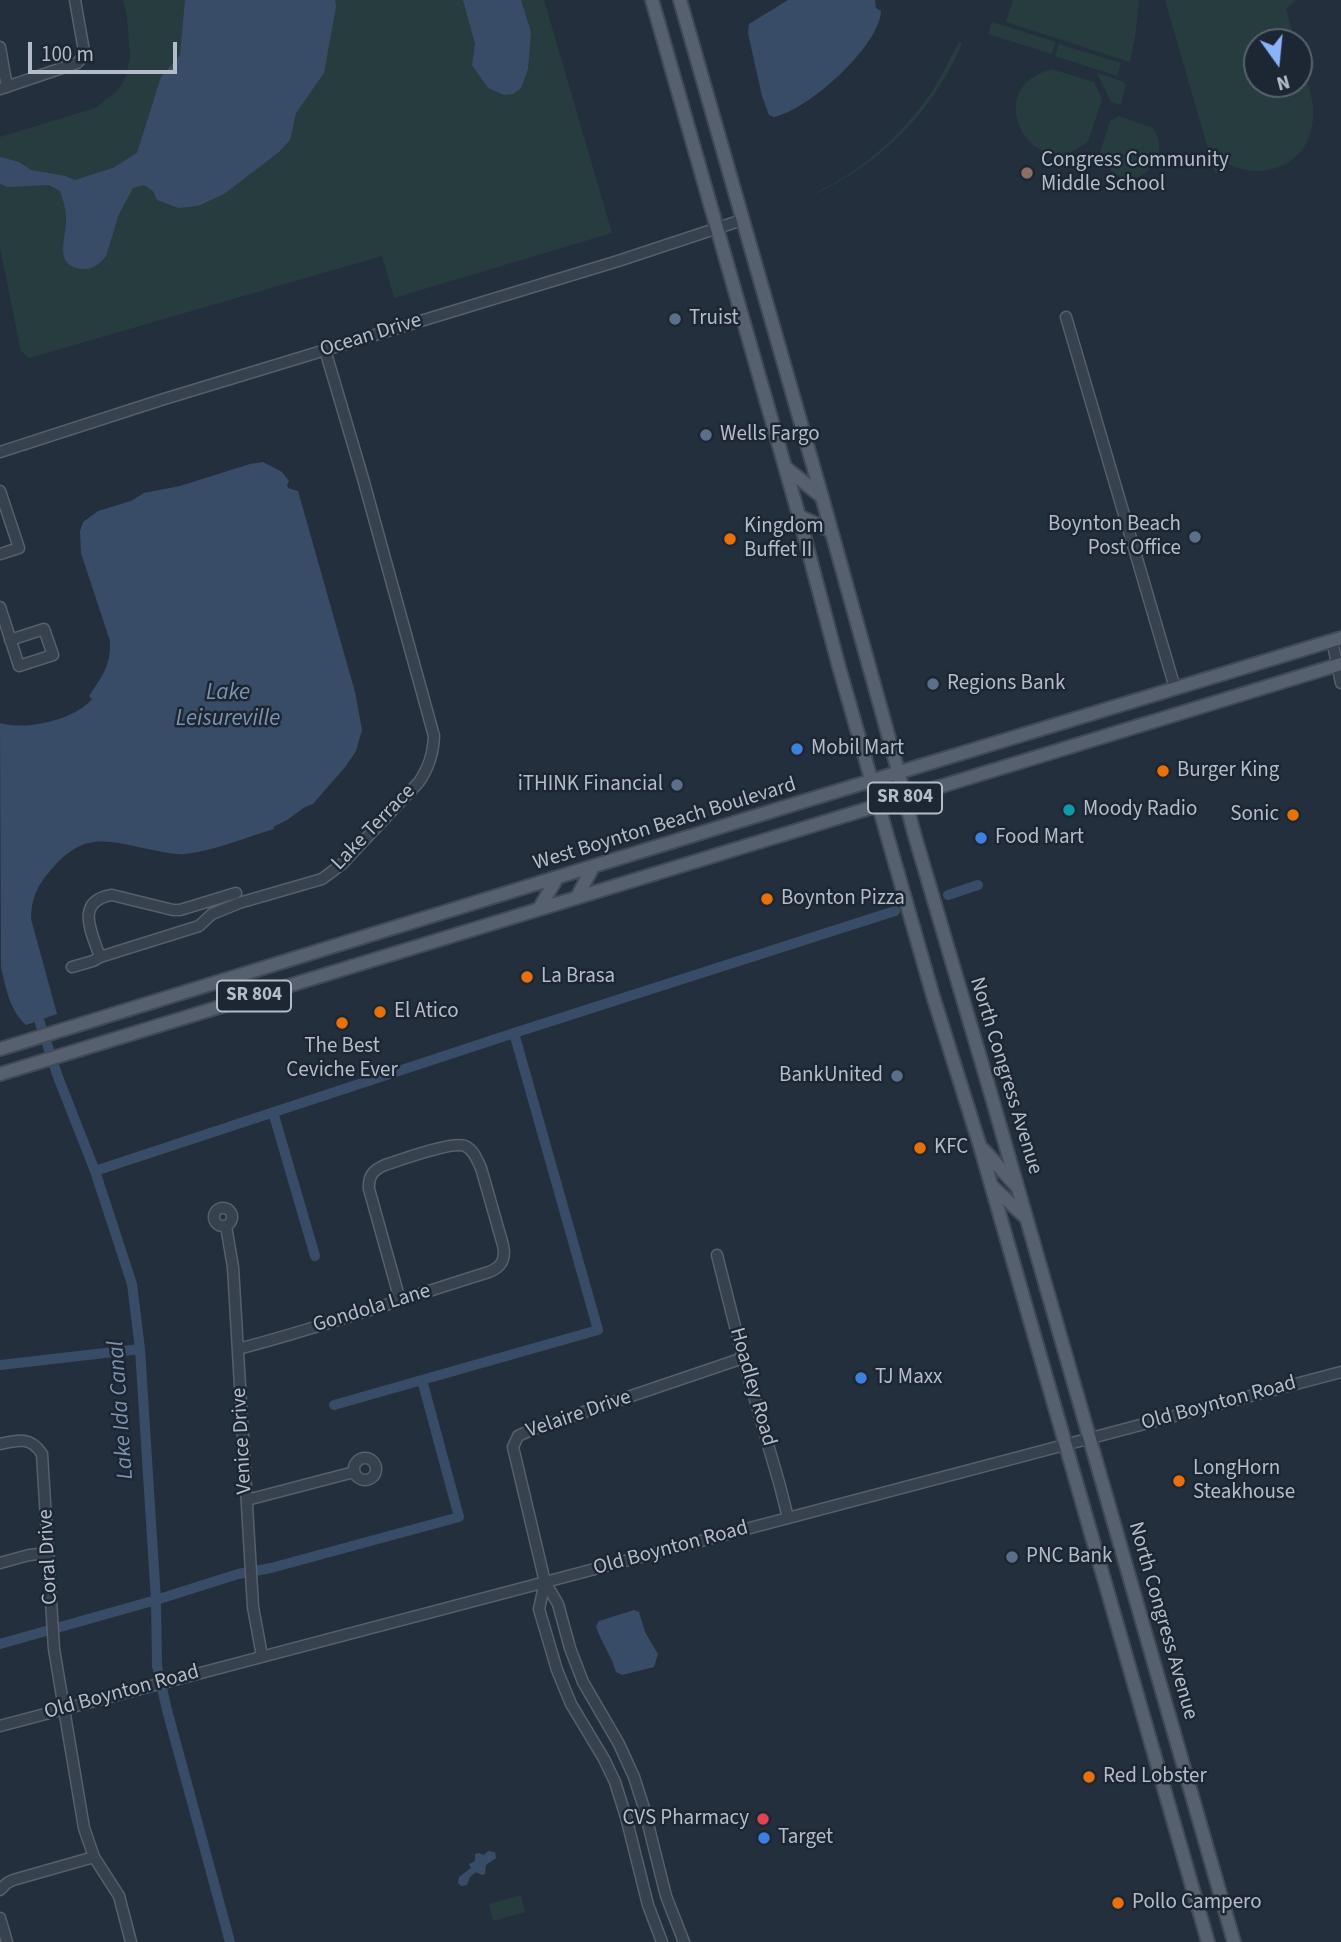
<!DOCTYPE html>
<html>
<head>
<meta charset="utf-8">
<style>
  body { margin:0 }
  #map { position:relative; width:1341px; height:1942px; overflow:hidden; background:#242f3e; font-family:"Source Sans 3",sans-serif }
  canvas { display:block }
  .north { position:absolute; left:1243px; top:28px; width:70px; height:70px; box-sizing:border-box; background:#1d2633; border:2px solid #59626f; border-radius:50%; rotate:165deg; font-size:19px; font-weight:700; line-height:28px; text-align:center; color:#b4bcc9 }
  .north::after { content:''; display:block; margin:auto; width:24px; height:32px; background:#8ab4f8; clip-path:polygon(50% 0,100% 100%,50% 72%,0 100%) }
  .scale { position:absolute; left:28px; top:42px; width:149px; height:32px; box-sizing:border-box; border:4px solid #b4bcc9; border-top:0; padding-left:9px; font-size:21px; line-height:24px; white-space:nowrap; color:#b4bcc9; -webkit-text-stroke:5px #1d2633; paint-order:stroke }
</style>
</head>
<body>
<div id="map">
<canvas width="1341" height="1942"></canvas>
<div class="north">N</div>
<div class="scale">100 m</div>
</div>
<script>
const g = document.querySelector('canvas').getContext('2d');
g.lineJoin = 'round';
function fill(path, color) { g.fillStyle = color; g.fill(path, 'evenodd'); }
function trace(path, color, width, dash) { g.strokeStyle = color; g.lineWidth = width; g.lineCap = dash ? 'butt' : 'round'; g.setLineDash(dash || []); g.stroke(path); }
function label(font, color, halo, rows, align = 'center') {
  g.font = font + ' "Source Sans 3",sans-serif'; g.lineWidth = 5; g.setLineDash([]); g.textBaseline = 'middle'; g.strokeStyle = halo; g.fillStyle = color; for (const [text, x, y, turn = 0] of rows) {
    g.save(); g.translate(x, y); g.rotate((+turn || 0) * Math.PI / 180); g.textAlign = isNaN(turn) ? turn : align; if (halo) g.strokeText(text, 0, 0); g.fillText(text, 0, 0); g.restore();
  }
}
fill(new Path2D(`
  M 123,0 L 544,0 L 612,233 L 394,298 L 382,256 L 29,358 L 21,351 L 0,248 L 0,137 L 95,108 L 117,91 L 127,75 L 130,55 L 127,17 Z
  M 1013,0 L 1139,0 L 1135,36 L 1130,62 L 1006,22 Z
  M 1165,0 L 1296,0 L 1286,9 L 1295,42 L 1257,42 L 1257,84 L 1299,84 L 1299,56 C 1305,76 1315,99 1313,119 C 1310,164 1265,182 1228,164 L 1224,171 L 1215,173 Z
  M 992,22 L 1056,42 L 1052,54 L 988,34 Z
  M 959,42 L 962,44 C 932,112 882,163 815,194 L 815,193 C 865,169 906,132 936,85 C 944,71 951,56 959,42 Z
  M 1059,44 L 1121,63 L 1117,76 L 1055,56 Z
  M 1051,69 L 1094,82 L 1102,99 L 1088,142 C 1081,146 1071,153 1063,154 C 1030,159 1002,114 1023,86 C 1030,77 1041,73 1051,69 Z
  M 1097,73 L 1121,81 L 1126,84 L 1121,105 L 1111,102 Z
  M 1119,116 L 1153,128 C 1155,132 1159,138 1159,144 C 1162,161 1142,183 1124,178 C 1112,175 1106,165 1099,156 L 1110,121 Z
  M 521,1895 L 525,1912 L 493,1921 L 489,1904 Z`), '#263c3f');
fill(new Path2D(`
  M 185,0 L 335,0 L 336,7 L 324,73 L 296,113 L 290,140 L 279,152 L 224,194 L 198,206 L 178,208 L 157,200 L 153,191 L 144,185 L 133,188 L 119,214 L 106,256 C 101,263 92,270 83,269 C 52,266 67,238 66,218 C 66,209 63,200 60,191 L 49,185 L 8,187 L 0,184 L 0,157 L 19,162 L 31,170 L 65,176 L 75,180 L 113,168 L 137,153 L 161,77 L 180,55 Z
  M 463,0 L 521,0 L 531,32 L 528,69 L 521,88 L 513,94 L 504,95 L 488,88 L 472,65 L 475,44 Z
  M 788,0 L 875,0 L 876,8 L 881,11 C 879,47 808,110 774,117 L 769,115 L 762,96 L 748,33 L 749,24 Z
  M 263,462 L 282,472 L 289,481 L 287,485 L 288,488 L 298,491 L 355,692 L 362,730 L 356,751 L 346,766 L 313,804 L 305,807 L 287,820 L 273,827 L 274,829 C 247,837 213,851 185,854 C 174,855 164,852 153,850 C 107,841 84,830 50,871 C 37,886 31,899 31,919 L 57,1014 L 26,1025 C 9,1009 6,988 1,967 L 0,723 C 25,731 75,720 92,699 L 89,696 C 102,676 111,666 110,641 L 81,553 L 80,531 L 83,522 L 98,511 L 131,501 L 144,493 L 180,486 L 250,464 Z
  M 634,1610 L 639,1612 L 645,1632 L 658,1654 L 654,1667 L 622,1675 L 616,1672 C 612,1656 601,1643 596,1626 L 599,1621 Z
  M 488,1851 L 495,1852 L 496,1858 L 486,1865 L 485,1874 L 482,1875 L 476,1872 L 470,1877 L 467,1885 L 461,1886 L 458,1883 L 459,1877 L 471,1868 L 469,1864 L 475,1861 L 475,1854 L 479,1853 L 484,1855 Z`), '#394c67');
trace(new Path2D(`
  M 948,895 L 978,885
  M 35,1008 L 58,1077 L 95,1171 L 132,1284 L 140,1349 L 156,1600 L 157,1666 L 167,1710 L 230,1942
  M 273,1112 L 315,1256
  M 95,1171 L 514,1033 L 895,911
  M 0,1365 L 140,1349
  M 334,1405 L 598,1330 L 514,1033
  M 0,1644 L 156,1600 L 238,1574 L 271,1568 L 459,1517 L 422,1380`), '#394c67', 10);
const minor = new Path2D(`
  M 0,47 L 7,87
  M 0,89 L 77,63 L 82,58 L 84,51 L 75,0
  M 1066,317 L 1175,688
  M 0,452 L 161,400 L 618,261 L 742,220
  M 0,491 L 19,548 L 0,554
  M 0,607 L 19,666 L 53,655 L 44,629 L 10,640
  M 1332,640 L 1341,683
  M 236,893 L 180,910 L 173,910 L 112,895 C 74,901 92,933 100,957 L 199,926 L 212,914 L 239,903 L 322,879 L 342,864 L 419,782 C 429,767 433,754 434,736 L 362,475 L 325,350
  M 72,967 L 93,961 L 100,957
  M214 1217a9 9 0 1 1 18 0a9 9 0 1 1-18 0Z
  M 226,1226 L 233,1267 L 253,1607 L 262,1656
  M 717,1255 L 743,1358 L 780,1486 L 788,1518
  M 238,1349 C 323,1327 405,1298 489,1272 C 502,1267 506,1259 503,1245 L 481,1168 C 477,1160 474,1150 465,1146 C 452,1141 400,1160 385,1165 C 373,1170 368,1176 369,1189 L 400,1300
  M 0,1444 C 17,1440 31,1436 42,1454 L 54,1649 L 84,1828 L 94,1857 L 119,1896 L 131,1942
  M354 1469a11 11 0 1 1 22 0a11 11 0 1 1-22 0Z
  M 247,1500 L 354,1472
  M 0,1563 L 29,1555 L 48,1553
  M 545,1582 L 539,1609 L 557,1670 L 571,1704 L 604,1759 L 615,1782 L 626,1817 L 648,1905 L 662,1942
  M 0,1726 L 1341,1372
  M 0,1890 L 7,1883 L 13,1880 L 94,1857
  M 0,1918 L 7,1942
  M 684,1942 L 666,1896 L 644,1808 L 634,1777 L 619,1744 L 583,1682 L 570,1648 L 558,1604 L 545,1582 L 513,1447 L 518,1436 L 531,1430 L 743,1358`);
const major = new Path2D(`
  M 652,0 L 799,516 L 839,667 L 933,996 L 980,1146 L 1208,1942
  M 680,0 L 822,497 L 894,756 L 914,833 L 990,1091 L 1234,1942
  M 785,467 L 822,497
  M 799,516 L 831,531
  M 577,897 L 593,867
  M 539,909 L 557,878
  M 0,1049 L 798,803 L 1341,638
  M 0,1074 L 1341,664
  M 984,1150 L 1016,1186
  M 991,1185 L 1026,1218`);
trace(minor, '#565f6c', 13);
trace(major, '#414a57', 16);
trace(minor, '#38414e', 10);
trace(major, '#56606e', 12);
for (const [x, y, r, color] of [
  [1027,173,7,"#8d6e63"],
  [675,319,7,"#5c6f8a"],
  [706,435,7,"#5c6f8a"],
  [1195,537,7,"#5c6f8a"],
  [730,539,7,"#e8710a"],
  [933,684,7,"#5c6f8a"],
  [797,749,7,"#3f7fe0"],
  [1163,771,7,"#e8710a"],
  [677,785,7,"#5c6f8a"],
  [1069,810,7,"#0f9aa8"],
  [1293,815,7,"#e8710a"],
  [981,838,7,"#3f7fe0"],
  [767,899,7,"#e8710a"],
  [527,977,7,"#e8710a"],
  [380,1012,7,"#e8710a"],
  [342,1023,7,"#e8710a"],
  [897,1076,7,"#5c6f8a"],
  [920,1148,7,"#e8710a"],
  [861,1378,7,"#3f7fe0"],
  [1179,1481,7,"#e8710a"],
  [1012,1557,7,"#5c6f8a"],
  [1089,1777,7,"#e8710a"],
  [763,1819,7,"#e0444e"],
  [764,1838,7,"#3f7fe0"],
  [1118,1903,7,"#e8710a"]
]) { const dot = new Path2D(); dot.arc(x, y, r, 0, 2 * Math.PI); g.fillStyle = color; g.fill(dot); trace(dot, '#1d2633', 2.5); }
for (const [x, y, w] of [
  [905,798,74],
  [254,996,74]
]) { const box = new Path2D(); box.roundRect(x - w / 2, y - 15.5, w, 31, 5); g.fillStyle = '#1d2633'; g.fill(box); trace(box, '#b4bcc9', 2); }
label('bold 19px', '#b4bcc9', null, [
  ["SR 804",905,798],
  ["SR 804",254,996]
]);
label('21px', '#b4bcc9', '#1d2633', [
  ["Congress Community",1041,161],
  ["Middle School",1041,185],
  ["Truist",689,319],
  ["Wells Fargo",720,435],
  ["Boynton Beach",1181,525,"right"],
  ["Post Office",1181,549,"right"],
  ["Kingdom",744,527],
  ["Buffet II",744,551],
  ["Regions Bank",947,684],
  ["Mobil Mart",811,749],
  ["Burger King",1177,771],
  ["iTHINK Financial",663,785,"right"],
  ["Moody Radio",1083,810],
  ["Sonic",1279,815,"right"],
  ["Food Mart",995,838],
  ["Boynton Pizza",781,899],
  ["La Brasa",541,977],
  ["El Atico",394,1012],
  ["The Best",342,1047,"center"],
  ["Ceviche Ever",342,1071,"center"],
  ["BankUnited",883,1076,"right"],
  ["KFC",934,1148],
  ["TJ Maxx",875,1378],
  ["LongHorn",1193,1469],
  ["Steakhouse",1193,1493],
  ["PNC Bank",1026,1557],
  ["Red Lobster",1103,1777],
  ["CVS Pharmacy",749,1819,"right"],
  ["Target",778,1838],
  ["Pollo Campero",1132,1903]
], 'left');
label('21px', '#b4bcc9', '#1d2633', [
  ["Ocean Drive",371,336,-17],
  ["West Boynton Beach Boulevard",665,825,-17],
  ["Lake Terrace",374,828,-46],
  ["North Congress Avenue",1005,1076,73],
  ["Gondola Lane",372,1309,-17],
  ["Hoadley Road",752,1387,74],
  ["Old Boynton Road",1219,1404,-15],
  ["Velaire Drive",579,1415,-19],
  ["Venice Drive",243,1441,-93],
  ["Old Boynton Road",671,1549,-15],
  ["Coral Drive",49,1557,-93],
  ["North Congress Avenue",1162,1621,74],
  ["Old Boynton Road",122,1693,-15]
]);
label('italic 23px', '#7c92b1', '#1d2633', [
  ["Lake",228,694],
  ["Leisureville",228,720],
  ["Lake Ida Canal",122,1410,-94]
]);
</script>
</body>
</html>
